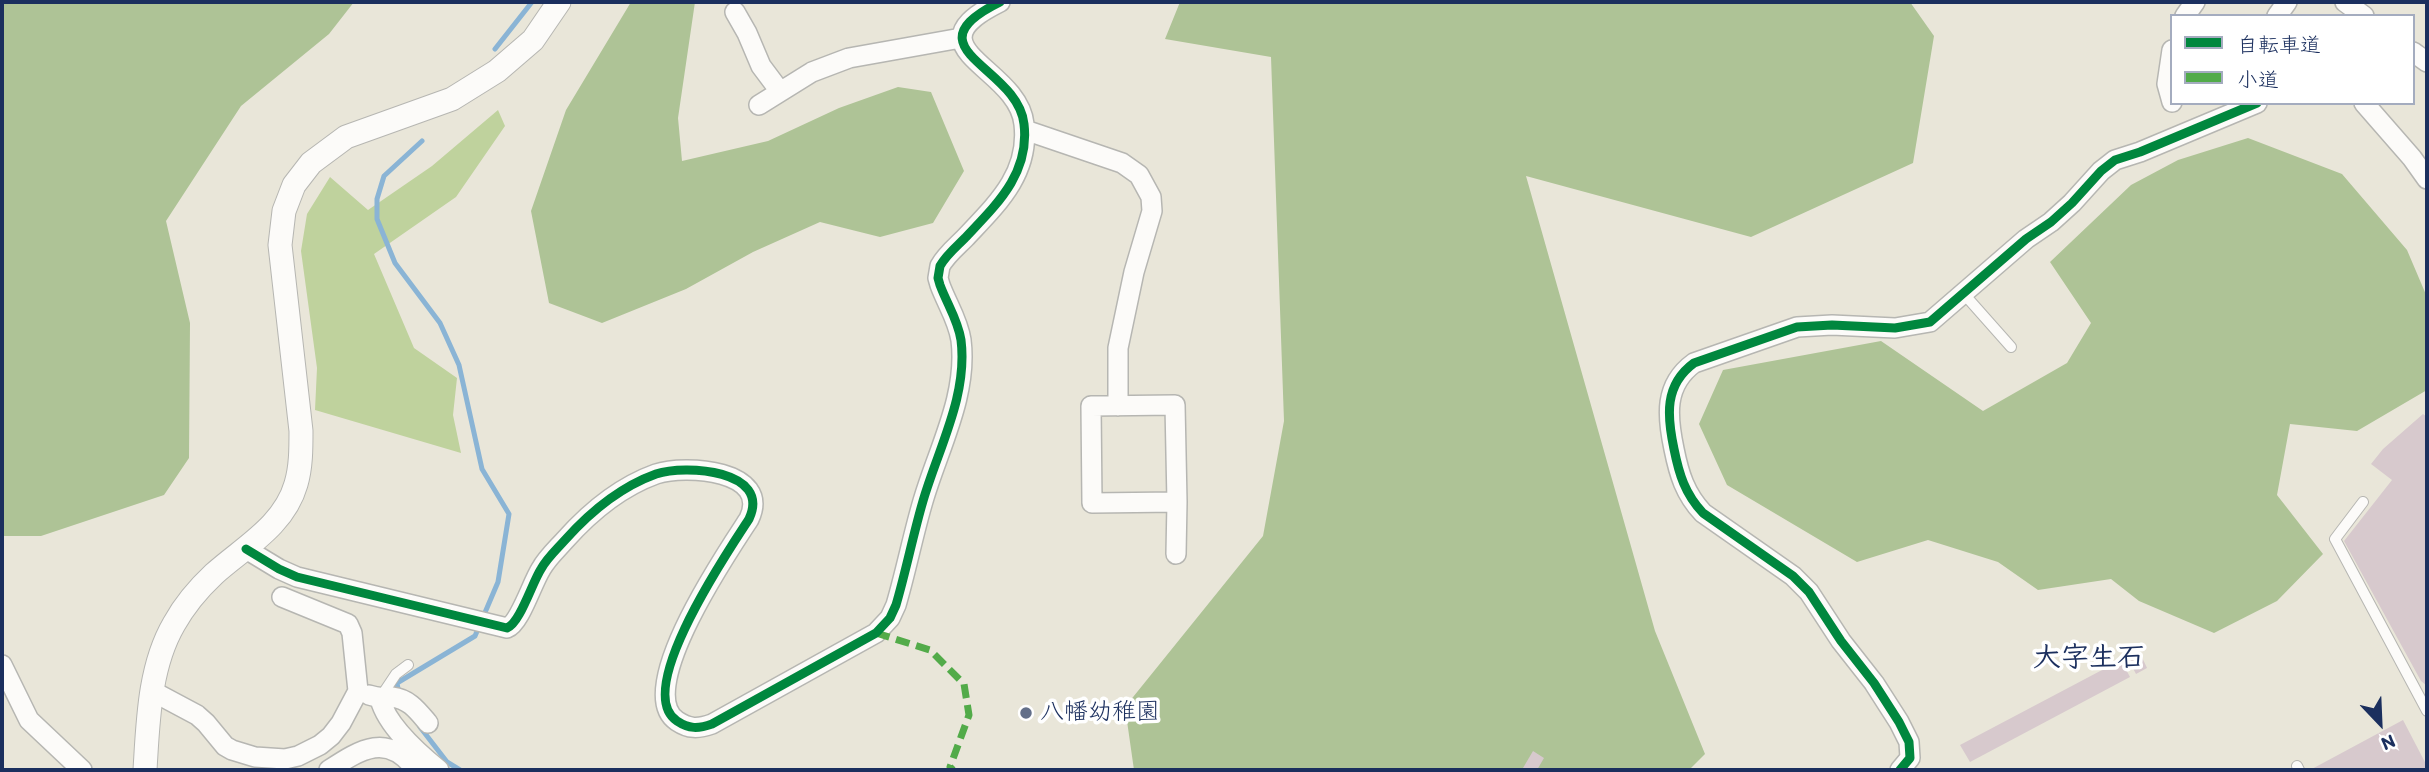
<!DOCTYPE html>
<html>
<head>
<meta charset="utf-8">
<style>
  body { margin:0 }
  #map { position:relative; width:2429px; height:772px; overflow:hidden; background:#e9e6d9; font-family:Itim,"Klee One",sans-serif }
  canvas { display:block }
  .frame { position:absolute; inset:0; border:4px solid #1b2f5e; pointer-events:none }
  .legend { position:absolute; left:2170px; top:14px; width:245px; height:91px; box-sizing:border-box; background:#fff; border:2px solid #a4acbf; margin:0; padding:9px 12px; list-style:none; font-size:21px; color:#1b2f5e }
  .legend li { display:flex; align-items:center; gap:14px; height:35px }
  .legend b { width:35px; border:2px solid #a4acbf }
  .north { position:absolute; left:2345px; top:688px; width:70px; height:70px; -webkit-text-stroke:5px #fff; paint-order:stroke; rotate:157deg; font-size:19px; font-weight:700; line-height:28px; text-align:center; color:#1b2f5e }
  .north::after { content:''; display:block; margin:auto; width:24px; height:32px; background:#1b2f5e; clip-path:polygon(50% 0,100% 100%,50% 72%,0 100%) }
</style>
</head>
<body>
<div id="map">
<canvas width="2429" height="772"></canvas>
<div class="frame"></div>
<ul class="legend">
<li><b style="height:9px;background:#00873e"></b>自転車道</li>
<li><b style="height:9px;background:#52ab49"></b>小道</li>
</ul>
<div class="north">N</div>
</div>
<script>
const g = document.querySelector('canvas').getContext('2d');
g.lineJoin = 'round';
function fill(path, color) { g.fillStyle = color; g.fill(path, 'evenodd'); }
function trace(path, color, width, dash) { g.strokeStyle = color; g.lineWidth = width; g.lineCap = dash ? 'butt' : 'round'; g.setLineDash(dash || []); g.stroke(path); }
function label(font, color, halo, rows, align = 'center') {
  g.font = font + ' Itim,"Klee One",sans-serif'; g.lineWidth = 7; g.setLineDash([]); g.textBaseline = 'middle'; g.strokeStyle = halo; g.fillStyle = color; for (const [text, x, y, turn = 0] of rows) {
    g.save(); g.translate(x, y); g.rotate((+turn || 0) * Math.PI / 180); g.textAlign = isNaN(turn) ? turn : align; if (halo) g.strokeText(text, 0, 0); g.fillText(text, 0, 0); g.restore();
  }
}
fill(new Path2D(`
  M 498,110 L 505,126 L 456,197 L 374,254 L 414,348 L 457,378 L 453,415 L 461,453 L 315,410 L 317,368 L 301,251 L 307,214 L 330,177 L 368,210 L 432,166 Z`), '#bfd29d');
fill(new Path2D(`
  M 2,2 L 354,2 L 329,34 L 241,106 L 166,221 L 190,323 L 189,458 L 164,495 L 41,536 L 2,536 Z
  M 631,2 L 695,2 L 678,118 L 682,161 L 768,141 L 839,108 L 898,87 L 931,92 L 964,171 L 933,223 L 880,237 L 820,222 L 753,252 L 686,289 L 602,323 L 549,303 L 531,211 L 566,110 Z
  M 1180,2 L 1910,2 L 1934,36 L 1913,163 L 1751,237 L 1526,176 L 1655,631 L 1705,754 L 1689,770 L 1134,770 L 1125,707 L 1263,536 L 1284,421 L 1271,57 L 1165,39 Z
  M 2248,138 L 2342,174 L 2407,250 L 2427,297 L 2427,390 L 2357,431 L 2290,424 L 2277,495 L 2323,554 L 2277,601 L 2214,633 L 2139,601 L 2111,579 L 2038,590 L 1998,562 L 1928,540 L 1857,562 L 1727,485 L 1699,424 L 1723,370 L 1881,341 L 1983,411 L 2067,363 L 2091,323 L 2050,262 L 2131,185 L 2178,160 Z`), '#aec396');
trace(new Path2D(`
  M 495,49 L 532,2
  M 399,695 L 397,683 L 475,636 L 498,582 L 509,514 L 482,469 L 459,365 L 440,323 L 395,263 L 377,219 L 377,199 L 384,176 L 422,141
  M 420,727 L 447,762 L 460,770`), '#8ab4d5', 5);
fill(new Path2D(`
  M 2423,414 L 2427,417 L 2427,686 L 2421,681 L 2344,541 L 2392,480 L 2371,464 L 2383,449 Z
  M 2139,651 L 2147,668 L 2136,674 L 2127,657 Z
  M 2121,660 L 2130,677 L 1970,762 L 1960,745 Z
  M 2403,720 L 2427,766 L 2427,770 L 2310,770 Z
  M 1533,751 L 1544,758 L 1537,770 L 1527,770 L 1523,768 Z`), '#d7c9cd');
const service = new Path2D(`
  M 1964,294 L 2011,347
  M 2363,502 L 2335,539 L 2427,711
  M 380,698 L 396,674 L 408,665
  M 2297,766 L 2299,770`);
const minor = new Path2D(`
  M 2345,2 L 2364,16
  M 735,12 L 747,33 L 761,66 L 779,90
  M 2185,16 L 2195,2
  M 2277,16 L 2287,2
  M 2172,50 L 2167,84 L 2172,102
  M 2413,52 L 2427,62
  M 2364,103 L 2412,158 L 2427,179
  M 759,105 L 812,72 L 849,58 L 961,38
  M 1025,130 L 1122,163 L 1139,175 L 1151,197 L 1152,211 L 1134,272 L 1118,348 L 1118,406
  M 1175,405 L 1177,502 L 1092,503 L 1091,406 Z
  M 246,549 L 279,569 L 297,577 L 507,628 C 520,623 532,583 541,569 C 547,558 557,549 565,540 C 590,512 620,487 656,474 C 685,464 772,470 749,519 C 729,550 632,691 677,721 C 689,729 698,729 712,724 L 876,633 L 890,618 L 896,605 C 906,571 913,535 923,501 C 938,449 968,396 961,340 C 958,320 947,304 940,285 L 938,278 L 940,266 C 946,255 956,247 965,238 C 996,205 1030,174 1024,124 C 1018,66 905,49 1000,2
  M 1176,554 L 1177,502
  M 2,665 L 29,720 L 82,770
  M 152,691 L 197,715 L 206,723 L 225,746 L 232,750 L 255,757 L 285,759 L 298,756 L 320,745 L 331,736 L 341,723 L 358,691 L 352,633 L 348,624 L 282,597
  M 369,695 C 380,699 382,697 392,697 C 409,699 417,710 428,723
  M 380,699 C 387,726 418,753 439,770
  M 329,770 C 361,749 388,732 416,770
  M 1900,770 L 1910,758 L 1909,742 L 1899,722 L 1874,683 L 1841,641 L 1809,592 L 1793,576 L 1703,513 C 1685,494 1679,474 1674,449 C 1667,416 1664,385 1694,363 L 1797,327 L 1832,325 L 1895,328 L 1930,322 L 2026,239 L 2051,222 L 2072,203 L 2101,171 L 2115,160 L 2140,152 L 2257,103`);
const tertiary = new Path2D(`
  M 145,770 C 148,722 149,667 174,624 C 184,606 199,588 214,574 C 244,547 284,526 296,484 C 301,467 301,449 301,431 L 280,245 L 284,211 L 294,185 L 311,163 L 346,137 L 452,99 L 497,71 L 533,40 L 559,2`);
trace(service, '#b6b6b2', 12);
trace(minor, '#b6b6b2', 22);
trace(tertiary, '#b6b6b2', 25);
trace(service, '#fcfbf9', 10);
trace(minor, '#fcfbf9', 19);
trace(tertiary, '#fcfbf9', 23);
trace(new Path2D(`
  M 876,633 L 930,650 L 964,684 L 969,715 L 950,767 L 953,770`), '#52ab49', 7, [14, 7]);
trace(new Path2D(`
  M 246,549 L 279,569 L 297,577 L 507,628 C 520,623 532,583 541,569 C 547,558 557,549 565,540 C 590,512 620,487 656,474 C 685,464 772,470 749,519 C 729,550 632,691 677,721 C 689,729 698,729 712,724 L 876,633 L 890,618 L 896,605 C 906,571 913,535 923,501 C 938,449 968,396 961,340 C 958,320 947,304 940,285 L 938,278 L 940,266 C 946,255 956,247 965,238 C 996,205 1030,174 1024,124 C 1018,66 905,49 1000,2
  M 1900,770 L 1910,758 L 1909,742 L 1899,722 L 1874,683 L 1841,641 L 1809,592 L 1793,576 L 1703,513 C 1685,494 1679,474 1674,449 C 1667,416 1664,385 1694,363 L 1797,327 L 1832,325 L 1895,328 L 1930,322 L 2026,239 L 2051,222 L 2072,203 L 2101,171 L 2115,160 L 2140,152 L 2257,103`), '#00873e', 9);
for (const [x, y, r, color] of [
  [1026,713,7,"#636f89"]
]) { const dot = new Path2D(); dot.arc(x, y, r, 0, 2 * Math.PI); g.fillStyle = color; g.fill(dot); trace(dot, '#fff', 2.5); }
label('24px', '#1b2f5e', '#fff', [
  ["八幡幼稚園",1040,713]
], 'left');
label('bold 28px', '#1b2f5e', '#fff', [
  ["大字生石",2089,659]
]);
</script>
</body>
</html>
